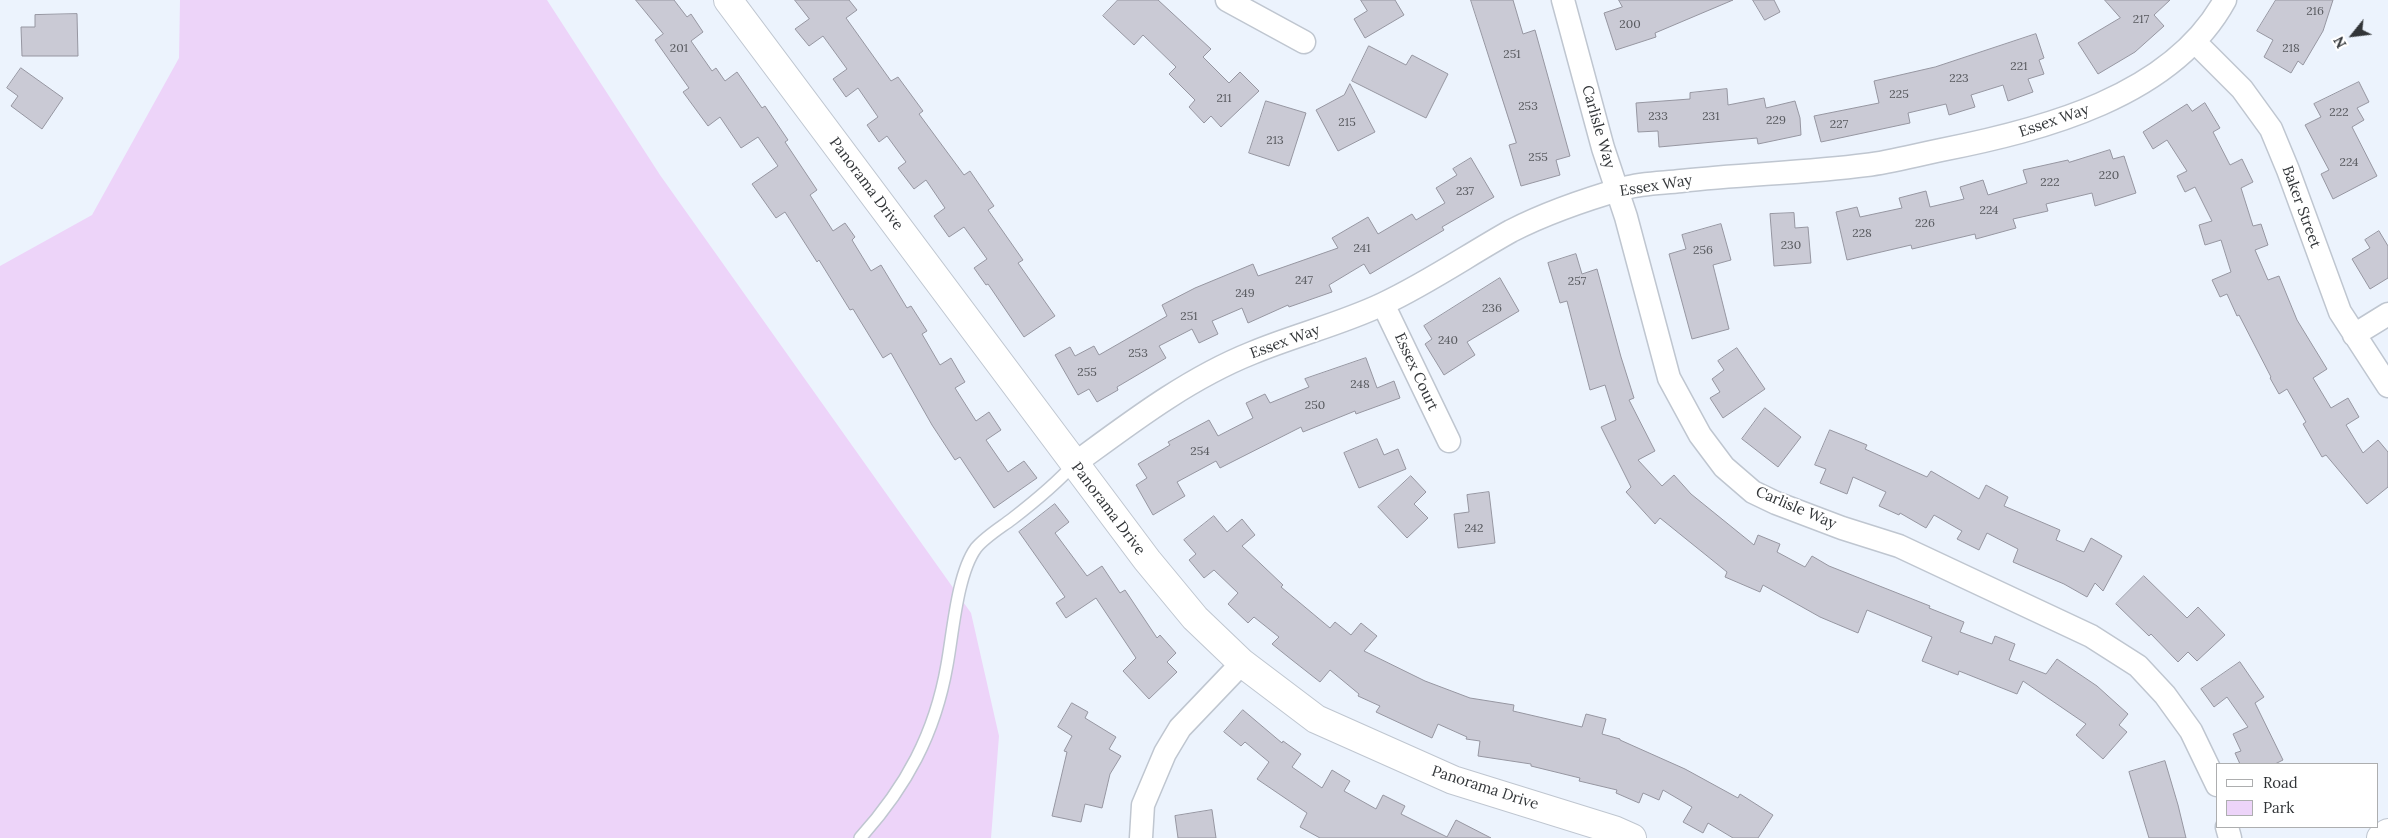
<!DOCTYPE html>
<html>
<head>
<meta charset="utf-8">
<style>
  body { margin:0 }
  #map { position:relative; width:2388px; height:838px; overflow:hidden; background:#ecf3fd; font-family:Lora,serif }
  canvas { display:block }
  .legend { position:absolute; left:2216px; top:763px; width:162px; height:65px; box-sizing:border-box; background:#fff; border:1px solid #adaeaf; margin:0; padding:6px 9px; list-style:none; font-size:15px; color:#323538 }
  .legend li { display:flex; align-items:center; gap:10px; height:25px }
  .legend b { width:25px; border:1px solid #adaeaf }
  .north { position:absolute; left:2328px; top:10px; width:50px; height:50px; -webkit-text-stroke:4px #fff; paint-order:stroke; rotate:241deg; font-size:14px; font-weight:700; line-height:20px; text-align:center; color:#323538 }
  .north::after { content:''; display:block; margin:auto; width:18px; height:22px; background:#323538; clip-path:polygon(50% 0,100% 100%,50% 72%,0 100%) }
</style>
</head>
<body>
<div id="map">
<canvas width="2388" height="838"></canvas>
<ul class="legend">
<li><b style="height:6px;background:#fff"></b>Road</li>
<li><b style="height:14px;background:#edd4f9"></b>Park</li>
</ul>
<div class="north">N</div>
</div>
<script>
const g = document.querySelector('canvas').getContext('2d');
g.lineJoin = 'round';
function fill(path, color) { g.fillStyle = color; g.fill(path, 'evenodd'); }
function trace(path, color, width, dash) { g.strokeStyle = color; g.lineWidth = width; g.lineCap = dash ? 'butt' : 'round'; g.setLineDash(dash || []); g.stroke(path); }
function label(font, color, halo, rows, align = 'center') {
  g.font = font + ' Lora,serif'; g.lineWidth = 4.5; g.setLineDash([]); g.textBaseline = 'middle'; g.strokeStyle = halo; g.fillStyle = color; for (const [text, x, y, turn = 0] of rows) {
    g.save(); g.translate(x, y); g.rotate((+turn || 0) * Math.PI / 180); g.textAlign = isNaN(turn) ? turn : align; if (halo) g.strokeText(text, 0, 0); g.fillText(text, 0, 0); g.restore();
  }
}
fill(new Path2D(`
  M 180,0 L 547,0 L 660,175 L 971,613 L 999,736 L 991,838 L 0,838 L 0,266 L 92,215 L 179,58 Z`), '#edd4f9');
const building = new Path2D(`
  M 636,0 L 674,0 L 687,17 L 691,14 L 703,32 L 691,41 L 712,71 L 716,68 L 725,81 L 737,72 L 762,108 L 765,106 L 788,140 L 785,142 L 817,190 L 810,195 L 833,231 L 845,223 L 855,237 L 852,240 L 871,271 L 881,265 L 907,308 L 911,306 L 927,331 L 922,334 L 940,365 L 951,358 L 965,382 L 955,388 L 976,421 L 989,412 L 1001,430 L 986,440 L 1008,472 L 1024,461 L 1037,478 L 994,508 L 960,457 L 955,460 L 932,425 L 891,353 L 883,358 L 853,309 L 850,310 L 819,260 L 817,262 L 785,212 L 776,218 L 752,184 L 778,166 L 758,137 L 741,148 L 720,117 L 708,126 L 683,92 L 689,88 L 655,40 L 663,34 Z
  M 795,0 L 849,0 L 857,10 L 846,18 L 891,81 L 898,77 L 923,111 L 919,114 L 964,175 L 970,171 L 994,206 L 988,210 L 1023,260 L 1018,263 L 1055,316 L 1024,337 L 988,284 L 986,285 L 974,268 L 987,259 L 964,227 L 949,237 L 934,216 L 945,208 L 926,180 L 914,189 L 898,168 L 906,162 L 887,136 L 879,142 L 867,125 L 878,117 L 858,88 L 846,97 L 833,79 L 847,69 L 823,36 L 809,46 L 795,29 L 809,19 Z
  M 1118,0 L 1158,0 L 1211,49 L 1203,57 L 1229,83 L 1240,72 L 1259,91 L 1221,127 L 1211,116 L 1204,123 L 1189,107 L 1195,100 L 1169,74 L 1176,67 L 1143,35 L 1134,45 L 1103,16 Z
  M 1361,0 L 1395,0 L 1404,15 L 1365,38 L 1354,19 L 1367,11 Z
  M 1471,0 L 1513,0 L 1523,34 L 1535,30 L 1570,156 L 1556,160 L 1560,175 L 1521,186 L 1509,145 L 1516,143 Z
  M 1619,0 L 1733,0 L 1655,33 L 1656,37 L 1616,50 L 1604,13 L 1622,7 Z
  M 1753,0 L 1774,0 L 1780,12 L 1765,20 Z
  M 2105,0 L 2170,0 L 2154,15 L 2164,26 L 2135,52 L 2098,74 L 2078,43 L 2120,18 Z
  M 2276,0 L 2333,0 L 2323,31 L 2303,65 L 2298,61 L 2291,73 L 2264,57 L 2273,40 L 2257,31 Z
  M 77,14 L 78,56 L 22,56 L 21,27 L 35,27 L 35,15 Z
  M 2036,34 L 2044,58 L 2039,60 L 2044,74 L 2028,79 L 2033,92 L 2008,101 L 2003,85 L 1971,95 L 1975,107 L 1949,115 L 1946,104 L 1908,113 L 1910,123 L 1821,142 L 1814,116 L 1879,103 L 1874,81 L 1935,67 Z
  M 1369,46 L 1406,65 L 1412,55 L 1448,74 L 1426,118 L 1352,81 Z
  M 21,68 L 63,98 L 42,129 L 11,106 L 18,96 L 7,88 Z
  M 2359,82 L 2369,102 L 2357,108 L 2364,120 L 2352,127 L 2377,176 L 2333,199 L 2321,174 L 2329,170 L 2305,125 L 2321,117 L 2314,104 Z
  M 1350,84 L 1375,132 L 1338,151 L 1316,110 L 1344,95 Z
  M 1727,89 L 1728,105 L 1764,98 L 1766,108 L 1795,101 L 1800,118 L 1801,135 L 1758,144 L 1757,138 L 1659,147 L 1658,131 L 1638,132 L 1636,103 L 1690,99 L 1690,93 Z
  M 1266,101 L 1306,113 L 1289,166 L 1249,153 Z
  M 2205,103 L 2220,128 L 2213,132 L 2230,165 L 2242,159 L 2253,182 L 2241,188 L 2253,226 L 2261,224 L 2268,245 L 2255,250 L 2268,280 L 2279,276 L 2297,320 L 2327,369 L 2313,378 L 2331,408 L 2348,398 L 2359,417 L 2346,425 L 2363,453 L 2378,440 L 2388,452 L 2388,487 L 2367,504 L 2326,455 L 2322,457 L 2303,424 L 2306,422 L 2287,389 L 2279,394 L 2270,378 L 2271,377 L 2239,315 L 2237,316 L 2227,294 L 2220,297 L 2212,280 L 2231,272 L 2221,240 L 2205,245 L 2199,225 L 2212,221 L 2195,187 L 2185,192 L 2177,176 L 2187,171 L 2167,140 L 2153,149 L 2143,132 L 2187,104 L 2192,111 Z
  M 2110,150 L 2113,159 L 2124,156 L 2136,193 L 2095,206 L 2092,193 L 2046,204 L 2048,211 L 2013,219 L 2016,228 L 1976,239 L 1975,234 L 1912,249 L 1911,245 L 1847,260 L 1836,212 L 1857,207 L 1860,217 L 1902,208 L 1899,198 L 1926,191 L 1930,207 L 1964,199 L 1960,187 L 1983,180 L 1988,195 L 2027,183 L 2023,170 L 2068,160 L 2069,162 Z
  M 1471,158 L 1494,197 L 1442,227 L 1444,230 L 1370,274 L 1364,264 L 1329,285 L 1332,292 L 1289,307 L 1288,305 L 1248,323 L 1242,308 L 1212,321 L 1218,334 L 1199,343 L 1192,329 L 1159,346 L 1166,358 L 1117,387 L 1118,390 L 1097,402 L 1089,389 L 1078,395 L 1055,355 L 1070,347 L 1075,356 L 1094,346 L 1099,355 L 1167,316 L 1162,305 L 1195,288 L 1253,264 L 1258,276 L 1338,248 L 1332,238 L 1368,217 L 1378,234 L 1412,214 L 1416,220 L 1445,203 L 1436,188 L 1457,175 L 1453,169 Z
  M 1794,213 L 1795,228 L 1808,227 L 1811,263 L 1774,266 L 1770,214 Z
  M 1721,224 L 1731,260 L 1713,265 L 1729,329 L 1692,339 L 1669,254 L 1686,249 L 1682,235 Z
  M 2379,231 L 2388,246 L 2388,278 L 2370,289 L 2352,259 L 2370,248 L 2365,240 Z
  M 1576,254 L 1582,274 L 1597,269 L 1621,357 L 1634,398 L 1629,400 L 1655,451 L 1638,460 L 1662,486 L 1674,475 L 1691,494 L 1754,545 L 1758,535 L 1780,544 L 1777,552 L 1805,567 L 1812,556 L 1829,566 L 1930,606 L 1929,608 L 1964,622 L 1960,632 L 1992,644 L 1995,636 L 2015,644 L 2009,660 L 2046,674 L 2057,659 L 2097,686 L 2128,714 L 2119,725 L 2127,732 L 2103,759 L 2076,735 L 2086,724 L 2023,681 L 2017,694 L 1959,671 L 1958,675 L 1922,661 L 1932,637 L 1867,610 L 1858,633 L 1820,617 L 1763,585 L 1760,592 L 1725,577 L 1727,572 L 1660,518 L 1655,524 L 1626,492 L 1631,487 L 1601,427 L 1616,420 L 1605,385 L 1590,390 L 1567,301 L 1560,303 L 1548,263 Z
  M 1500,278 L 1519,311 L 1467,342 L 1475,355 L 1444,375 L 1425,344 L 1432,339 L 1424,326 Z
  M 1737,348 L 1765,389 L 1723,418 L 1710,398 L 1720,392 L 1712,379 L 1724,370 L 1718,361 Z
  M 1366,358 L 1377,388 L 1394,381 L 1400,398 L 1356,414 L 1355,411 L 1303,432 L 1301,427 L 1220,468 L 1216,461 L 1177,482 L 1185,496 L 1153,515 L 1136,485 L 1147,478 L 1138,464 L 1170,445 L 1168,442 L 1209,420 L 1218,436 L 1253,418 L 1246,403 L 1265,394 L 1270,403 L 1309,387 L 1305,379 Z
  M 1765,408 L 1801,437 L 1778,467 L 1742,439 Z
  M 1830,430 L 1867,445 L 1865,449 L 1927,477 L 1931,471 L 1979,499 L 1986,485 L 2008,497 L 2004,506 L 2060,530 L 2056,540 L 2084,552 L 2091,538 L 2122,556 L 2103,591 L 2095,583 L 2087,597 L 2064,584 L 2013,562 L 2018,549 L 1987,533 L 1979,550 L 1957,539 L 1962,531 L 1934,515 L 1926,528 L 1900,513 L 1899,515 L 1879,506 L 1886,492 L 1853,477 L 1847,494 L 1820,483 L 1826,469 L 1815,465 Z
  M 1377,439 L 1384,455 L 1398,449 L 1406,469 L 1359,488 L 1344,453 Z
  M 1411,476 L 1426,492 L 1414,504 L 1428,518 L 1407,538 L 1378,507 Z
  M 1489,492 L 1495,543 L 1458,548 L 1454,514 L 1469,512 L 1467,495 Z
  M 1055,504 L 1069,522 L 1055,533 L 1087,576 L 1102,566 L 1120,593 L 1125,590 L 1157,638 L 1160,635 L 1176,653 L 1167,662 L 1177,672 L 1149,699 L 1123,671 L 1136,658 L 1096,598 L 1066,618 L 1056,603 L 1065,597 L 1019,532 Z
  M 1214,516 L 1227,532 L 1242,519 L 1255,535 L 1242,546 L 1283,585 L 1281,587 L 1330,628 L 1335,622 L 1351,635 L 1361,623 L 1377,636 L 1364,651 L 1425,681 L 1470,698 L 1514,705 L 1513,711 L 1582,727 L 1586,714 L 1606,719 L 1602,734 L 1620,739 L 1620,740 L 1685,769 L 1738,798 L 1740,794 L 1773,815 L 1758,838 L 1733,838 L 1708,823 L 1703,833 L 1683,822 L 1692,807 L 1663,790 L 1659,800 L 1643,793 L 1639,803 L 1616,793 L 1617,790 L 1579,781 L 1580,778 L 1531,766 L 1531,764 L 1478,756 L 1480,741 L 1466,739 L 1467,737 L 1438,724 L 1432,738 L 1376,712 L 1380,706 L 1358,696 L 1359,694 L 1330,670 L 1320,682 L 1292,660 L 1272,644 L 1279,637 L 1254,617 L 1248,623 L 1228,604 L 1238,593 L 1214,570 L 1204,578 L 1189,560 L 1196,554 L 1184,540 Z
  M 2144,576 L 2187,618 L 2198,607 L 2225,635 L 2197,661 L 2188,652 L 2178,662 L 2151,634 L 2149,636 L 2116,604 Z
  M 2240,662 L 2264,697 L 2255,703 L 2283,760 L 2275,764 L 2240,764 L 2235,753 L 2241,751 L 2233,734 L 2248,727 L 2227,697 L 2214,707 L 2201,689 Z
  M 1072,703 L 1088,712 L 1085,718 L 1116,737 L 1109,749 L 1121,756 L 1110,774 L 1102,808 L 1085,804 L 1081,822 L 1052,816 L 1067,752 L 1064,751 L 1072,736 L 1058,727 Z
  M 1243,710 L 1282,743 L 1283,741 L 1301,754 L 1292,767 L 1322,788 L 1332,770 L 1350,781 L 1344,791 L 1376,809 L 1383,795 L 1405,806 L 1401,814 L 1447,837 L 1456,820 L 1491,838 L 1320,838 L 1300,827 L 1307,813 L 1257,779 L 1269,762 L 1245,742 L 1241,746 L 1224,732 Z
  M 2165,761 L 2178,805 L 2186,838 L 2149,838 L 2129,772 Z
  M 1212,810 L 1216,838 L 1178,838 L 1175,816 Z`);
fill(building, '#cacad5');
trace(building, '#9696a1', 1);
const service = new Path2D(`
  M 860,838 C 906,787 935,734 947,665 C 953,633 957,574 976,548 C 985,537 1000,528 1012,519 C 1034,502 1055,485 1074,464`);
const minor = new Path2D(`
  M 1227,0 L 1304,42
  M 1563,0 L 1603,148 L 1626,217 L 1669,378 L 1700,435 L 1724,467 L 1753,492 L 1776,503 L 1842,528 L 1899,546 L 2091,636 L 2138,666 L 2165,695 L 2191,731 L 2217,785
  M 2195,42 L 2242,89 L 2271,129 L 2288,170 L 2340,312 L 2388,386
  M 1383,304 L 1449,441
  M 2354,335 L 2388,314
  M 1074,464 C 1130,423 1187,379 1252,353 C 1295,335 1341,324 1383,304 C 1428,283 1468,255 1511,231 C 1546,213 1587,199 1625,188 C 1642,183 1663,183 1681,181 C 1743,174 1805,173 1866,165 C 1891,162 1916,155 1941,150 C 2042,130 2172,97 2225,0
  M 2227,827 L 2230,838
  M 1141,838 L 1143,805 L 1165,753 L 1180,728 L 1242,663`);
const tertiary = new Path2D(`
  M 728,0 L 1147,560 L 1195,618 L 1242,663 L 1316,719 L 1453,780 L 1614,830 L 1632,838
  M 2381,838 L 2388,833`);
trace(service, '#bfc6d0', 14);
trace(minor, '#bfc6d0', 25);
trace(tertiary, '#bfc6d0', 30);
trace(service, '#fff', 11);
trace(minor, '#fff', 22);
trace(tertiary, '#fff', 28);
label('12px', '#585a5f', null, [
  ["216",2315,12],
  ["217",2141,20],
  ["200",1630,25],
  ["201",679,49],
  ["218",2291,49],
  ["251",1512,55],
  ["221",2019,67],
  ["223",1959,79],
  ["225",1899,95],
  ["211",1224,99],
  ["253",1528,107],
  ["222",2339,113],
  ["233",1658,117],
  ["231",1711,117],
  ["229",1776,121],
  ["215",1347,123],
  ["227",1839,125],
  ["213",1275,141],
  ["255",1538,158],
  ["224",2349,163],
  ["220",2109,176],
  ["222",2050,183],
  ["237",1465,192],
  ["224",1989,211],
  ["226",1925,224],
  ["228",1862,234],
  ["230",1791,246],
  ["241",1362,249],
  ["256",1703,251],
  ["247",1304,281],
  ["257",1577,282],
  ["249",1245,294],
  ["236",1492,309],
  ["251",1189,317],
  ["240",1448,341],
  ["253",1138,354],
  ["255",1087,373],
  ["248",1360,385],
  ["250",1315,406],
  ["254",1200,452],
  ["242",1474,529]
]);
label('15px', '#323538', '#fff', [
  ["Essex Way",2054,121,-19],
  ["Carlisle Way",1598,127,74],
  ["Panorama Drive",866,184,53],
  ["Essex Way",1656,186,-9],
  ["Baker Street",2301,207,70],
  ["Essex Way",1285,342,-20],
  ["Essex Court",1416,372,65],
  ["Carlisle Way",1796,508,23],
  ["Panorama Drive",1108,509,53],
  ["Panorama Drive",1485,788,18]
]);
</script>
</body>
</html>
